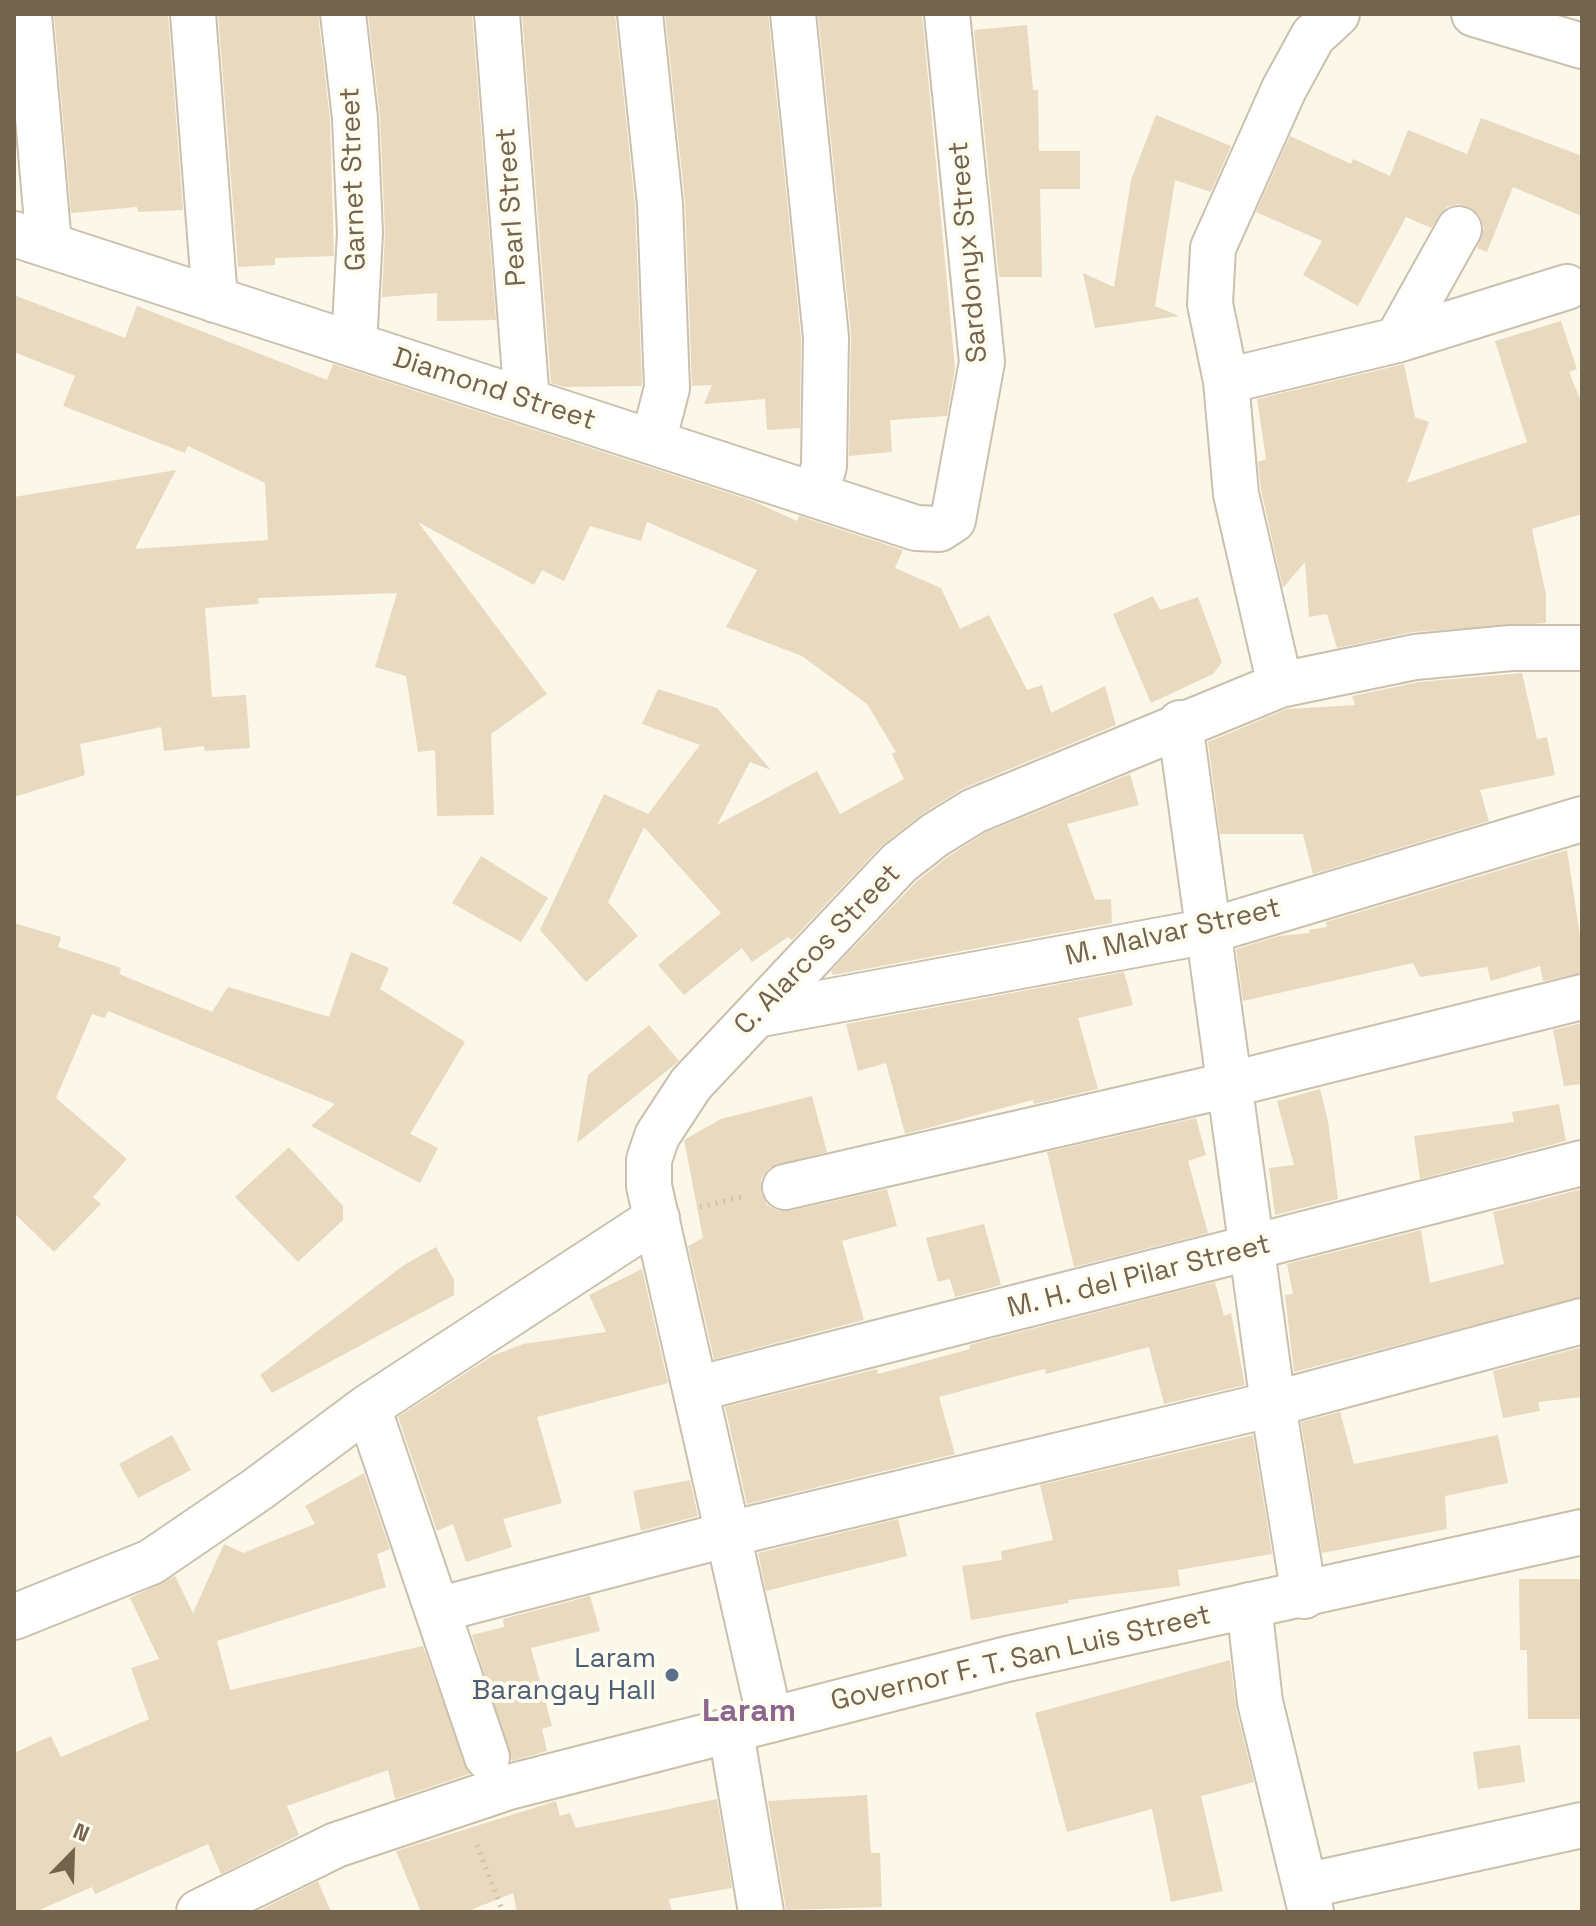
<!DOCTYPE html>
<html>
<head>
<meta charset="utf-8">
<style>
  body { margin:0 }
  #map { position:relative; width:1596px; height:1926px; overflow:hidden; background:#fbf8e9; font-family:"Space Grotesk",sans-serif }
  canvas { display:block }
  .frame { position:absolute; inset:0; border:16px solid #74644e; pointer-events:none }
  .north { position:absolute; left:32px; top:1814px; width:80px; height:80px; -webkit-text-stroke:6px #fefbef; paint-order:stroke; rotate:23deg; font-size:22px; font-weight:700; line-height:32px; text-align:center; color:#74644e }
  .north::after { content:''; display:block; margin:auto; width:28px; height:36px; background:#74644e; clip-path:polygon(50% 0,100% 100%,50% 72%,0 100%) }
</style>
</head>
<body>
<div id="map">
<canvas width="1596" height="1926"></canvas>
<div class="frame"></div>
<div class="north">N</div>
</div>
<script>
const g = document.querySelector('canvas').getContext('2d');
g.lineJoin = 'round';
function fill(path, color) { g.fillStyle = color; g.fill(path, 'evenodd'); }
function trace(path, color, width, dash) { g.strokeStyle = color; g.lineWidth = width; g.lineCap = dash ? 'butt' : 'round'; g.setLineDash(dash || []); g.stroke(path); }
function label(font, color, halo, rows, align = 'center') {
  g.font = font + ' "Space Grotesk",sans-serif'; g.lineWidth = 8; g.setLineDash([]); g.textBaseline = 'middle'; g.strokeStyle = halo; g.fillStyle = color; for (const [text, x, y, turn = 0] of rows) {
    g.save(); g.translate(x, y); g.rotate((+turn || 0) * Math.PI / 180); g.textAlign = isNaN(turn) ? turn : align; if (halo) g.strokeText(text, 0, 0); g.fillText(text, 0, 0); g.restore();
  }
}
fill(new Path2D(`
  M 54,14 L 168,14 L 183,210 L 138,212 L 137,207 L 71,213 Z
  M 218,14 L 318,14 L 330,120 L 334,256 L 275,258 L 275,265 L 238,267 Z
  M 368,14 L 472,14 L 496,320 L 437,321 L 437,293 L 382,297 L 385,232 L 380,117 Z
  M 522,14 L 615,14 L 635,206 L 642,386 L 564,387 L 551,383 Z
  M 665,14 L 768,14 L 801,338 L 800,428 L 767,430 L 765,399 L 704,404 L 712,385 L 692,386 L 685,201 Z
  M 818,14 L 921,14 L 923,24 L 955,369 L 947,416 L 890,420 L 892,452 L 849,456 L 851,334 Z
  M 1027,25 L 1033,90 L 1038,90 L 1039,151 L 1080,151 L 1080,189 L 1040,189 L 1042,277 L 999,277 L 974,30 Z
  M 1156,115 L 1231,146 L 1211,192 L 1175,180 L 1155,306 L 1179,316 L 1095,328 L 1083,273 L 1114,287 L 1131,180 Z
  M 1481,118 L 1582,156 L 1582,216 L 1513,187 L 1487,252 L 1477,248 L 1484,228 L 1480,216 L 1470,207 L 1458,204 L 1447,207 L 1431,228 L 1406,217 L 1358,306 L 1303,275 L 1322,241 L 1256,212 L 1290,136 L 1351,164 L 1353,159 L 1390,176 L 1408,130 L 1467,154 Z
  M 14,295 L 125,338 L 137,306 L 327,380 L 333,364 L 753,501 L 797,521 L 799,516 L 903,550 L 895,568 L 941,588 L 960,629 L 989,615 L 1027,690 L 1042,685 L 1051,713 L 1105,686 L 1116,725 L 964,788 L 922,814 L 881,846 L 792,940 L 788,937 L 752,962 L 742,948 L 684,995 L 658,965 L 721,913 L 644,827 L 608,902 L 638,936 L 586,982 L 540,930 L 604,794 L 648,814 L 700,745 L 642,724 L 658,689 L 717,708 L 771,770 L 750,762 L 717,825 L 817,771 L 840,814 L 904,779 L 892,754 L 896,752 L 867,704 L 802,656 L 726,627 L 757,570 L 647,522 L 641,541 L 590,526 L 564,581 L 542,570 L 534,585 L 418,522 L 547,694 L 491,734 L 494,815 L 437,816 L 435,750 L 418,752 L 406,676 L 375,667 L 397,593 L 258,598 L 259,604 L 205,608 L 212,697 L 246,695 L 250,748 L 205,751 L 204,746 L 164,751 L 161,727 L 80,744 L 85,775 L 14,797 L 14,497 L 176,470 L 135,549 L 268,540 L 265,483 L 188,446 L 185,453 L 63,406 L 75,376 L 14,352 Z
  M 1561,321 L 1577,369 L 1569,372 L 1582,404 L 1582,514 L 1532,529 L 1546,595 L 1546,623 L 1413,632 L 1337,648 L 1327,614 L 1309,617 L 1305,562 L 1283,588 L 1261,490 L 1258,462 L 1266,459 L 1257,399 L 1404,364 L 1415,417 L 1429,422 L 1407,483 L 1527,442 L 1495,341 Z
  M 1153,596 L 1160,610 L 1198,597 L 1222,662 L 1213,674 L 1151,703 L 1113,614 Z
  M 1522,673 L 1537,739 L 1547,737 L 1555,775 L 1480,790 L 1489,821 L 1313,874 L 1303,834 L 1220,834 L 1208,742 L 1287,709 L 1355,705 L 1352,696 L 1419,682 Z
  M 1130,774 L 1139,805 L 1067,824 L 1095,900 L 1111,899 L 1112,923 L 833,975 L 831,971 L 916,882 L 949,856 L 985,833 Z
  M 1567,850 L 1582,949 L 1582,973 L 1543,981 L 1540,966 L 1491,981 L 1487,967 L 1420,977 L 1413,963 L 1243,1001 L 1236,949 L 1279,936 L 1309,933 L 1309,930 L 1327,927 L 1326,922 Z
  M 481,856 L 548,898 L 521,942 L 452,903 Z
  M 14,923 L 61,937 L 58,947 L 121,968 L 119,974 L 212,1012 L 228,987 L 329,1017 L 351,952 L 389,968 L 380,989 L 465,1042 L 410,1134 L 438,1148 L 420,1183 L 311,1126 L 335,1104 L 108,1011 L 105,1018 L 92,1014 L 56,1098 L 127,1159 L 93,1197 L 101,1204 L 54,1252 L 14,1213 Z
  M 1124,972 L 1133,1005 L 1078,1018 L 1098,1089 L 1034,1104 L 1033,1100 L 905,1134 L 886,1063 L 858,1071 L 846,1024 Z
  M 1582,1023 L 1582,1084 L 1564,1086 L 1553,1030 Z
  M 649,1025 L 679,1061 L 577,1143 L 588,1075 Z
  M 1320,1089 L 1328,1121 L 1338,1199 L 1275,1215 L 1269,1168 L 1294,1165 L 1277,1101 Z
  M 812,1096 L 827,1152 L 769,1168 L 761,1179 L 761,1192 L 767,1205 L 778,1211 L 790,1211 L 887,1189 L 897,1226 L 842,1241 L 864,1320 L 714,1359 L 688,1246 L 703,1238 L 684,1140 L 721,1119 Z
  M 1559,1104 L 1566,1141 L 1420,1179 L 1414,1136 L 1514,1122 L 1512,1112 Z
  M 1196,1118 L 1206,1155 L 1188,1161 L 1208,1233 L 1074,1267 L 1047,1152 Z
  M 289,1147 L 343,1206 L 343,1220 L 298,1262 L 235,1197 Z
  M 1582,1189 L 1582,1297 L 1294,1372 L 1285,1295 L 1293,1294 L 1287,1264 L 1421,1230 L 1430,1283 L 1504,1264 L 1493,1212 Z
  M 984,1224 L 1001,1285 L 955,1297 L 950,1279 L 938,1282 L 926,1238 Z
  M 436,1247 L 454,1280 L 454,1295 L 272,1393 L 260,1375 L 404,1265 Z
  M 642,1269 L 668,1383 L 537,1417 L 562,1503 L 503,1519 L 512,1547 L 466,1562 L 453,1524 L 437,1531 L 398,1417 L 492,1356 L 523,1344 L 606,1332 L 589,1295 Z
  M 1215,1282 L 1224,1316 L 1231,1313 L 1245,1385 L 1164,1404 L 1149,1347 L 1046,1374 L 1045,1369 L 1017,1376 L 939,1397 L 955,1454 L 747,1504 L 725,1407 L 877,1369 L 878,1374 L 970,1349 L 969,1345 Z
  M 1582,1347 L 1582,1397 L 1538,1402 L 1540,1411 L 1503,1418 L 1493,1371 Z
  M 1340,1412 L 1354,1464 L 1498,1435 L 1508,1483 L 1445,1496 L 1447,1529 L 1322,1553 L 1301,1422 Z
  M 172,1435 L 191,1470 L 138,1498 L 119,1464 Z
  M 1253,1435 L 1272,1554 L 1178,1570 L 1180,1586 L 1068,1600 L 1069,1603 L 971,1620 L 962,1566 L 1002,1560 L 1001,1551 L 1053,1540 L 1040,1485 Z
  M 364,1473 L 390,1549 L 377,1554 L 386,1587 L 217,1641 L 230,1690 L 423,1646 L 469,1774 L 395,1799 L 388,1770 L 287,1806 L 299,1835 L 221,1874 L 208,1844 L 95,1894 L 92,1887 L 35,1912 L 14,1912 L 14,1753 L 51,1736 L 61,1757 L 149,1719 L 131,1668 L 159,1659 L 130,1598 L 175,1576 L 193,1613 L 224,1544 L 243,1553 L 315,1524 L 305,1506 Z
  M 690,1480 L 698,1516 L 641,1531 L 633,1491 Z
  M 898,1519 L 907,1556 L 766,1591 L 758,1553 Z
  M 1519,1579 L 1581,1579 L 1582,1719 L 1528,1719 L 1527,1650 L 1520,1650 Z
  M 590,1596 L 600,1631 L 531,1648 L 552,1726 L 542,1729 L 547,1751 L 512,1761 L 472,1635 L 504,1627 L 503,1619 Z
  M 1230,1660 L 1236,1708 L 1254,1782 L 1201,1796 L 1223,1891 L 1171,1902 L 1152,1809 L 1067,1832 L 1035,1713 Z
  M 1520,1745 L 1525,1782 L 1478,1789 L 1473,1752 Z
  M 867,1795 L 871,1853 L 880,1853 L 882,1907 L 786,1910 L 768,1801 Z
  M 717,1799 L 732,1888 L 669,1899 L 672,1912 L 517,1912 L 513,1893 L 466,1912 L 421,1912 L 396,1851 L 556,1801 L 560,1816 L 570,1813 L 576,1828 Z
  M 318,1881 L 331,1912 L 256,1912 Z`), '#e9d9be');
const street = new Path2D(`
  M 29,14 L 49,245
  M 193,14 L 215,300
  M 343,14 L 355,118 L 360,233 L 354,345
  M 497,14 L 527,401
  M 640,14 L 660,204 L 667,388 L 653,442
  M 793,14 L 826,337 L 824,466 L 816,494
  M 1474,14 L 1582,46
  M 14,234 L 916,528 L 939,529 L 953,520 L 982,362 L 947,14
  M 1397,340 L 1459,229
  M 1226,381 L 1397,340 L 1567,287
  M 1280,685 L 1236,494 L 1226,381 L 1210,304 L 1213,248 L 1284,89 L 1313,36 L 1337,14
  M 1180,723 L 1273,1404 L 1304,1596
  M 756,1015 L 1209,931 L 1582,819
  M 785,1187 L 1228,1085 L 1582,997
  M 696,1389 L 1582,1163
  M 368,1407 L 487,1757
  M 1249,1605 L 1260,1702 L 1311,1912
  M 437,1610 L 729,1534 L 1273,1404 L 1582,1321
  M 14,1617 L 151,1562 L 258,1489 L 368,1407 L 657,1218
  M 770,1720 L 649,1186 L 649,1160 L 657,1136 L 691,1084 L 899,863 L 935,835 L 974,811 L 1280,685 L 1415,657 L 1511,648 L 1582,648
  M 731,1732 L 761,1912
  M 1305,1886 L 1582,1825`);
const secondary = new Path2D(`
  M 199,1912 L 336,1845 L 509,1787 L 1007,1659 L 1582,1532`);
trace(street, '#cac0ad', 48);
trace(secondary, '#cbbfa8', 48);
trace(new Path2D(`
  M 700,1207 L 741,1197
  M 477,1845 L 503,1912`), '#d4c2a6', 5, [2, 6]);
trace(street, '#fff', 44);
trace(secondary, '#fff', 44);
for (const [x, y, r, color] of [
  [672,1675,8,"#5c6f8a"]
]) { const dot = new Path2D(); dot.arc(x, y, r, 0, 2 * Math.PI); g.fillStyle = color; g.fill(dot); trace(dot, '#fefbef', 3); }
label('28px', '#74644e', '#fefbef', [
  ["Garnet Street",354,179,-92],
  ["Pearl Street",512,207,-94],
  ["Sardonyx Street",969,252,-95],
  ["Diamond Street",494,390,18],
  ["M. Malvar Street",1173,933,-13],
  ["C. Alarcos Street",818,950,-46],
  ["M. H. del Pilar Street",1139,1277,-14],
  ["Governor F. T. San Luis Street",1021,1659,-13]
]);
label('28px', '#4e5e75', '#fefbef', [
  ["Laram",656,1659],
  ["Barangay Hall",656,1691]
], 'right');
label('bold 32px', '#8b668f', '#fefbef', [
  ["Laram",749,1712]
]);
</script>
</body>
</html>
